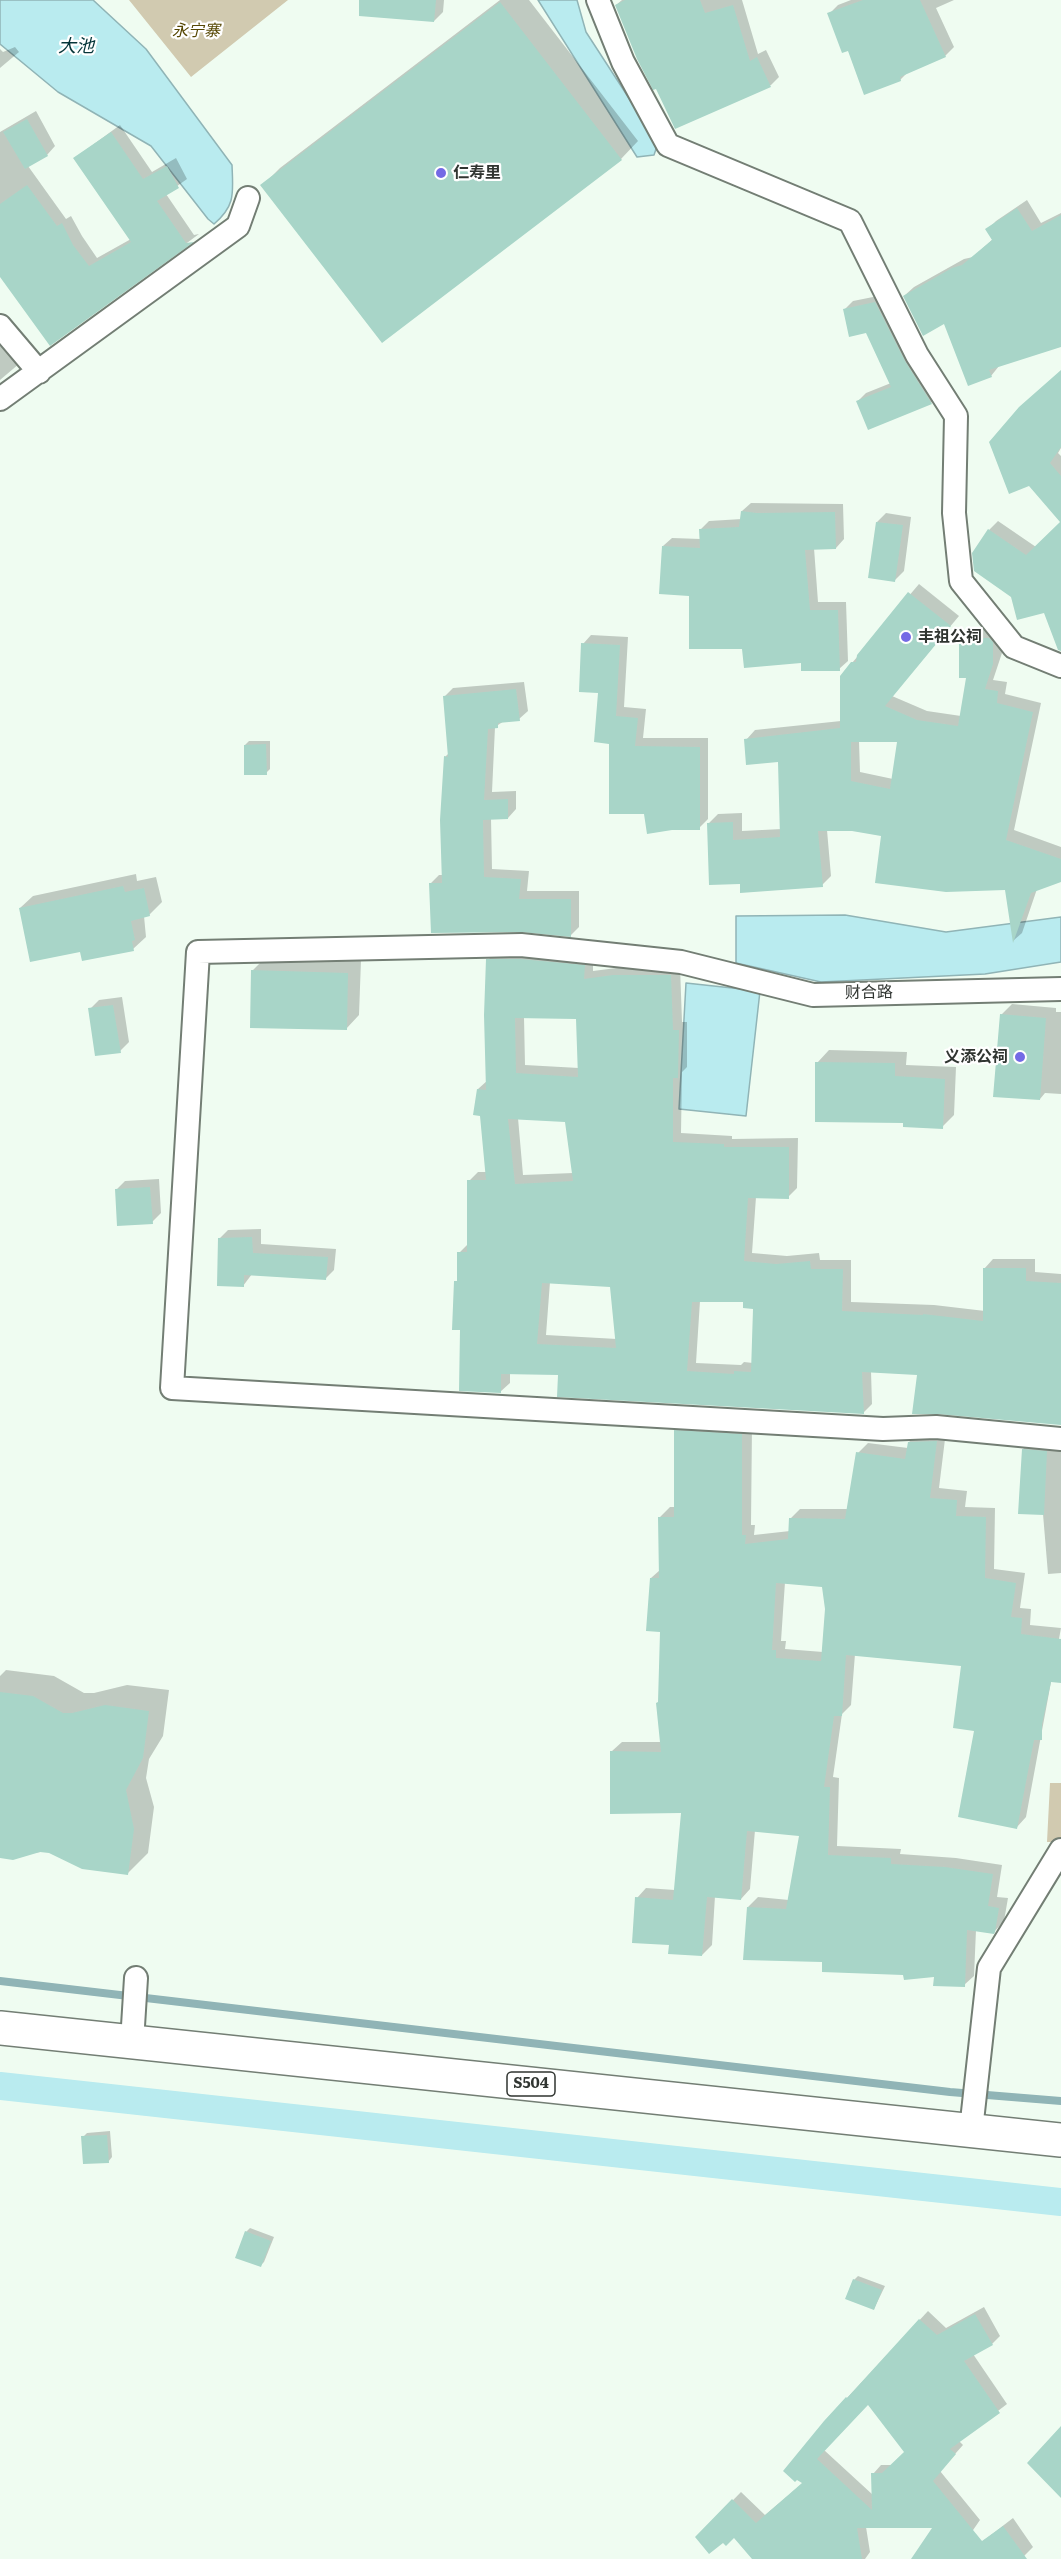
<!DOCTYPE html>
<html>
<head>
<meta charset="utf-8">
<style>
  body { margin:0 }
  canvas { display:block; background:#effcf1 }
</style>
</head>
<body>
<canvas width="1061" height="2559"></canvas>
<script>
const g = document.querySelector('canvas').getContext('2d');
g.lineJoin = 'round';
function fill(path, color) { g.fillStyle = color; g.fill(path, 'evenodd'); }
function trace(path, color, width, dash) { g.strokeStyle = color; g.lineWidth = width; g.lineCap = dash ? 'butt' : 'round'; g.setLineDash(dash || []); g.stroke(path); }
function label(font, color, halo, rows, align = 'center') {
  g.font = font + ' Literata,"Noto Sans SC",serif'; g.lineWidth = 4.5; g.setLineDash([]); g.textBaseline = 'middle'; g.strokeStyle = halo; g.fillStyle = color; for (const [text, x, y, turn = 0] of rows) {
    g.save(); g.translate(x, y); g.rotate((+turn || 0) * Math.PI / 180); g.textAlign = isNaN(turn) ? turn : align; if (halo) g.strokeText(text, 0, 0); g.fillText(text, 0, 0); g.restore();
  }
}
fill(new Path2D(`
  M 129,0 L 288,0 L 191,77 Z
  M 1050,1783 L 1061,1783 L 1061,1842 L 1047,1842 Z`), '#d1cab0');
const water = new Path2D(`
  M 0,0 L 93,0 L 146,49 L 232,165 C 233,193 236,205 214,224 L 208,219 L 151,146 L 58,92 L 0,44 Z
  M 538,0 L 577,0 L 586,32 L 658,143 L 654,155 L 637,157 Z
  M 845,915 L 946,932 L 1061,917 L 1061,962 L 985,974 L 821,982 L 736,963 L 736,916 Z
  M 686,983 L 760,991 L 746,1116 L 679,1109 Z`);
fill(water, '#b9ebef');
trace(water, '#90b4b6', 1.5);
fill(new Path2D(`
  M 392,0 L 444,0 L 443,12 L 434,21 Z
  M 500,0 L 529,0 L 638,141 L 621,159 L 262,186 L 280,168 Z
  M 622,0 L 742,0 L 758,54 L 766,50 L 779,77 L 771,85 L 676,128 L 616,5 Z
  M 851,0 L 954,0 L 936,8 L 954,47 L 945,56 L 909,71 L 900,80 L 849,49 L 829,14 L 838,5 Z
  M 15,47 L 19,52 L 0,68 L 0,49 L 3,52 Z
  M 36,111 L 55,146 L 47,155 L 28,166 L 66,219 L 71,216 L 82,236 L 97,258 L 131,239 L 75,158 L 120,125 L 152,172 L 176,158 L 187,179 L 166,194 L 194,235 L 199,234 L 51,344 L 0,275 L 0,132 Z
  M 1027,200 L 1041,223 L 1061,213 L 1061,345 L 999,366 L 991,376 L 945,322 L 904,296 L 914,287 L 964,259 L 973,257 L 993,239 L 987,230 L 996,221 Z
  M 883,295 L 939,395 L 931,403 L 858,401 L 866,393 L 891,383 L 867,331 L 845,309 L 853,301 Z
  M 0,334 L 26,358 L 0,380 Z
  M 1061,371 L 1061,448 L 1058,453 L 1061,456 L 1061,522 L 1030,485 Z
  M 751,503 L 843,504 L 844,539 L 836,548 L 814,548 L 818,602 L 846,602 L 848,661 L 839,669 L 744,648 L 691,594 L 663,546 L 672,538 L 701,539 L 700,530 L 709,521 L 742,519 L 742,511 Z
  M 886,513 L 911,517 L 904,571 L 895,580 L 877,522 Z
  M 998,521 L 1036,547 L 1061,523 L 1061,636 L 989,530 Z
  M 919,584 L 959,616 L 892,696 L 927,711 L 961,716 L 968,677 L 960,638 L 969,629 L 999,629 L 1002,633 L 1002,653 L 993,680 L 1007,682 L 1005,694 L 1041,703 L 1014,830 L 1061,847 L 1061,881 L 1037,889 L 1022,933 L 1014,940 L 1007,888 L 883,835 L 852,829 L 827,830 L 831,876 L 822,885 L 742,882 L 709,823 L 718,814 L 742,813 L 742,831 L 782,829 L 779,760 L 746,740 L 755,730 L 841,721 L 852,663 ZM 899,740 L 893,779 L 860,772 L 859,741 Z
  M 591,635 L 628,637 L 624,707 L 646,709 L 643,738 L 708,738 L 708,819 L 699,828 L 645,812 L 610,742 L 600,692 L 583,644 Z
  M 524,682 L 528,711 L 519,719 L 504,721 L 495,727 L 492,792 L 516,791 L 516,809 L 508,818 L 491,818 L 492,869 L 529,871 L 527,891 L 579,891 L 579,927 L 571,935 L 430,884 L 439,875 L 443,875 L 445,757 L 449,753 L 444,697 L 453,688 Z
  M 249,741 L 270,741 L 270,769 L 266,773 L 245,745 Z
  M 136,874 L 137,881 L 156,877 L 162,902 L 149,915 L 144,916 L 146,937 L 133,949 L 82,950 L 20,908 L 33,896 Z
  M 497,951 L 593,957 L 593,971 L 624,967 L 680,966 L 682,1022 L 687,1022 L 687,1067 L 682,1072 L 681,1133 L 732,1136 L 732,1139 L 798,1138 L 797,1188 L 788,1197 L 756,1197 L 752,1253 L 787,1256 L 819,1253 L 820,1260 L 851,1260 L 851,1302 L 934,1305 L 985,1311 L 984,1269 L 993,1259 L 1035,1259 L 1035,1272 L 1061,1274 L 1061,1424 L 919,1374 L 871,1371 L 872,1404 L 863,1413 L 560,1374 L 510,1372 L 510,1383 L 500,1392 L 461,1329 L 456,1282 L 459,1279 L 459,1253 L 469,1243 L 469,1181 L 478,1172 L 487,1172 L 478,1089 L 488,1080 L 488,960 ZM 524,1017 L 577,1018 L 579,1068 L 525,1065 ZM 518,1118 L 567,1120 L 573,1173 L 523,1175 ZM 550,1282 L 611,1286 L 617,1339 L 546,1335 ZM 745,1300 L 755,1307 L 753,1363 L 744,1362 L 741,1365 L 696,1363 L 700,1301 Z
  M 266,957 L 361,960 L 359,1015 L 346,1029 L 252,971 Z
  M 122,997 L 129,1042 L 120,1051 L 90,1009 L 99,1000 Z
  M 1012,1004 L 1056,1008 L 1056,1012 L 1061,1012 L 1061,1094 L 1045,1093 L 1040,1099 L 1001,1015 Z
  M 829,1050 L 907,1052 L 906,1065 L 956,1067 L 954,1115 L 942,1127 L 905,1121 L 817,1063 Z
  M 159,1179 L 161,1213 L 152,1222 L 116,1190 L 125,1181 Z
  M 261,1229 L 261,1244 L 336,1249 L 334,1270 L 325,1279 L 252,1274 L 243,1286 L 219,1239 L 228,1230 Z
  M 685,1421 L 752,1425 L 751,1525 L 755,1525 L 754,1535 L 790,1531 L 790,1519 L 800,1509 L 848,1509 L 858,1453 L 868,1443 L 908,1448 L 909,1442 L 919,1432 L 946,1431 L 939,1488 L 967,1491 L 965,1507 L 995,1508 L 994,1569 L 1025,1573 L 1020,1608 L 1031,1609 L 1030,1625 L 1061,1628 L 1026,1817 L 1017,1827 L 976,1729 L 963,1665 L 855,1654 L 851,1705 L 842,1714 L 833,1777 L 839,1778 L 837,1846 L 901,1849 L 900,1854 L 956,1858 L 1002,1865 L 997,1897 L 1008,1898 L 1004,1921 L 993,1933 L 976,1930 L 974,1976 L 964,1985 L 935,1976 L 904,1973 L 824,1961 L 748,1907 L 758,1897 L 789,1900 L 801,1834 L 755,1830 L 750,1889 L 741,1899 L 715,1896 L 712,1945 L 702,1955 L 670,1944 L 637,1898 L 646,1888 L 675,1890 L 683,1812 L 612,1751 L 622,1742 L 662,1742 L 661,1630 L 651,1578 L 660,1570 L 660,1517 L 670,1507 L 675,1507 L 675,1431 ZM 785,1582 L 824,1586 L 826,1609 L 823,1652 L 785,1649 L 786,1641 L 781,1641 Z
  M 1032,1440 L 1061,1442 L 1061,1573 L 1048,1574 L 1043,1514 L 1023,1449 Z
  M 6,1670 L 54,1676 L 84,1693 L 94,1693 L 127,1685 L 169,1690 L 163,1736 L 149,1759 L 146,1778 L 154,1807 L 148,1853 L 128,1873 L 49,1851 L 0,1857 L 0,1676 Z
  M 110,2131 L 112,2157 L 108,2162 L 83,2137 L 87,2133 Z
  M 250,2228 L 274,2237 L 264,2262 L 260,2266 L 246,2232 Z
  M 858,2276 L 885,2286 L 874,2309 L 854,2280 Z
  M 984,2307 L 1000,2336 L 992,2344 L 973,2354 L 1007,2404 L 959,2441 L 963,2445 L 940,2471 L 980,2520 L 953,2559 L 913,2559 L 935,2527 L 866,2527 L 870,2552 L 865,2559 L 754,2559 L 734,2536 L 697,2537 L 741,2492 L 765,2515 L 803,2483 L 847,2398 L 928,2311 L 946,2328 ZM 869,2403 L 905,2452 L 892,2465 L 881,2465 L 873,2474 L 873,2495 L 824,2450 Z
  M 1013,2518 L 1033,2547 L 1021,2559 L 988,2559 L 978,2545 Z`), '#0003');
trace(new Path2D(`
  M 0,1981 L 950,2092 L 1061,2101`), '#90b4b6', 8);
trace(new Path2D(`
  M 0,2086 L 1061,2202`), '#b9ebef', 28);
fill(new Path2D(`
  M 359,0 L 436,0 L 434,22 L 359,16 Z
  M 625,0 L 700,0 L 705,13 L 733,5 L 750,61 L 757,57 L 771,87 L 675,129 L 656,89 L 653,90 L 637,59 L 615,5 Z
  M 863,0 L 920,0 L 946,57 L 900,77 L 901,81 L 864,95 L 848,51 L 842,53 L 827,13 Z
  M 500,2 L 622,160 L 382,343 L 260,185 Z
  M 27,119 L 48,156 L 25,169 L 3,132 Z
  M 111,132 L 143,179 L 167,166 L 179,188 L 157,201 L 186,243 L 194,242 L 50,346 L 0,277 L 0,204 L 27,185 L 57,226 L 62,223 L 73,245 L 89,266 L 131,242 L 73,158 Z
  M 1017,208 L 1032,231 L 1061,215 L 1061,347 L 989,370 L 992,377 L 968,386 L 944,324 L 923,336 L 903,296 L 952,268 L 962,265 L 992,240 L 985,229 Z
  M 875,302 L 905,361 L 932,404 L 868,430 L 856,401 L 891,387 L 866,333 L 849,337 L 843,309 Z
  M 1061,370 L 1061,447 L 1050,463 L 1061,476 L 1061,651 L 1058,650 L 1044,613 L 1017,620 L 1011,597 L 974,571 L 972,553 L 988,529 L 1026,555 L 1060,522 L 1029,486 L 1009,494 L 989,442 L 1019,407 Z
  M 741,511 L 757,513 L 835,512 L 836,549 L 805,550 L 810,610 L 838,610 L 840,671 L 801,671 L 801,663 L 744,668 L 742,649 L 689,649 L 689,596 L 659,594 L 662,546 L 700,548 L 699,529 L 739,527 Z
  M 876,522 L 903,525 L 895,582 L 868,578 Z
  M 908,592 L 951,626 L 885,706 L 917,720 L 958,726 L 966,678 L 959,678 L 959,638 L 989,638 L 993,642 L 993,664 L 985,689 L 998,691 L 997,703 L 1033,712 L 1006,840 L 1061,859 L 1061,882 L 1031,893 L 1013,943 L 1005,890 L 946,892 L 875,883 L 881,836 L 852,831 L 818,831 L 823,887 L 740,893 L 740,884 L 709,885 L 707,823 L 733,822 L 733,840 L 780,837 L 778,762 L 746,765 L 744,739 L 840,728 L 840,676 L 851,662 L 856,662 L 857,655 ZM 851,742 L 897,742 L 890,789 L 851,781 Z
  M 581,643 L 620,645 L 616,716 L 638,718 L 635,746 L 700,747 L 700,830 L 672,830 L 647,834 L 644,814 L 609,814 L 609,744 L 594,742 L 598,693 L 579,692 Z
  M 516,689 L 520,721 L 498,723 L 498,728 L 488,729 L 484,800 L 508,799 L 508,819 L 483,820 L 484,877 L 521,879 L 519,899 L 571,899 L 571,937 L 521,932 L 431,933 L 429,883 L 442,883 L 440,820 L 444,756 L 448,757 L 443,696 Z
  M 266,744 L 267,775 L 244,775 L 244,745 Z
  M 123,886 L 125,892 L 144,888 L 150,916 L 131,921 L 135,940 L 132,941 L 134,951 L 82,961 L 80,952 L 30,962 L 19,908 Z
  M 486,959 L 520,959 L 585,965 L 584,979 L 613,975 L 671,975 L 673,1030 L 679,1030 L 678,1078 L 673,1078 L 673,1142 L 724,1144 L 724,1147 L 789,1147 L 789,1199 L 748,1198 L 744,1261 L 776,1264 L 810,1261 L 811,1269 L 843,1269 L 842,1311 L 923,1315 L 923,1314 L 983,1321 L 983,1268 L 1026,1268 L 1026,1281 L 1061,1283 L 1061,1425 L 937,1414 L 912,1414 L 917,1375 L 862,1372 L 864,1414 L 557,1397 L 558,1375 L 501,1374 L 501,1393 L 459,1391 L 460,1330 L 452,1330 L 454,1281 L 457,1281 L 457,1252 L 467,1252 L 467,1180 L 486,1180 L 480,1116 L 473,1115 L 477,1089 L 486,1090 L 484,1015 ZM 515,1018 L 576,1019 L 578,1077 L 516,1073 ZM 508,1119 L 565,1122 L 573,1181 L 515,1184 ZM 542,1283 L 610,1287 L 616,1348 L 537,1344 ZM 692,1302 L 743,1302 L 743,1308 L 753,1309 L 751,1372 L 734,1371 L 734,1374 L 687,1371 Z
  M 251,970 L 348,973 L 347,1030 L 250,1028 Z
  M 113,1005 L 121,1053 L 95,1056 L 88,1008 Z
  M 1000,1014 L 1046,1018 L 1040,1100 L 993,1097 Z
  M 815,1062 L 895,1063 L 895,1076 L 945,1079 L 943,1129 L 903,1127 L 903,1123 L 815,1122 Z
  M 150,1187 L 153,1224 L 117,1226 L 115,1189 Z
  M 252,1237 L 253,1253 L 328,1257 L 326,1280 L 244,1275 L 244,1287 L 217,1286 L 218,1238 Z
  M 674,1430 L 742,1434 L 742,1535 L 746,1535 L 745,1544 L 788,1539 L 789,1518 L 845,1519 L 856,1452 L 905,1459 L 908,1442 L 937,1441 L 930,1498 L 957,1500 L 956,1516 L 986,1517 L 985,1578 L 1016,1583 L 1011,1617 L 1022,1618 L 1021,1634 L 1061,1639 L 1061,1683 L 1051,1682 L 1042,1724 L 1042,1740 L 1034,1740 L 1017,1829 L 958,1817 L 974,1731 L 953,1728 L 961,1666 L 846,1655 L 842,1716 L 834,1716 L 824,1787 L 830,1787 L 828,1855 L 891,1858 L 891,1864 L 945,1867 L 993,1874 L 988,1906 L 999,1908 L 995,1932 L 994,1934 L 967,1930 L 965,1987 L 933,1986 L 934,1977 L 904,1980 L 903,1975 L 822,1972 L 822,1962 L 743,1960 L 747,1907 L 786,1909 L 799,1836 L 747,1831 L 741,1900 L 707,1897 L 702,1956 L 668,1954 L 669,1945 L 632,1943 L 635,1897 L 673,1900 L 681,1813 L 610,1814 L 610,1751 L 661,1752 L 656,1703 L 658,1702 L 660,1632 L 646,1631 L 650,1578 L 659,1578 L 658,1517 L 674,1517 ZM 776,1583 L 822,1587 L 825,1609 L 821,1661 L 776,1658 L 776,1650 L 772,1650 Z
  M 1022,1449 L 1047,1451 L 1044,1515 L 1018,1514 Z
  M 0,1692 L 33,1696 L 63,1713 L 72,1713 L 105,1705 L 149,1711 L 143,1758 L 126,1790 L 134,1829 L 128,1875 L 82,1869 L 49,1853 L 40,1852 L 13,1860 L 0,1858 Z
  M 107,2135 L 109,2163 L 83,2164 L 81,2136 Z
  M 245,2231 L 271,2241 L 261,2267 L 235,2258 Z
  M 853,2279 L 882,2290 L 874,2310 L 845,2299 Z
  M 975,2314 L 993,2345 L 964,2361 L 1000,2413 L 950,2449 L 956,2454 L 933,2481 L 982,2541 L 1003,2526 L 1027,2559 L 911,2559 L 932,2528 L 857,2528 L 862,2559 L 752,2559 L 734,2538 L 726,2546 L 723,2543 L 709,2554 L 695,2537 L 732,2499 L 756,2523 L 802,2483 L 797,2480 L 795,2482 L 783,2471 L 824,2421 L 846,2397 L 847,2398 L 919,2319 L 937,2335 ZM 868,2405 L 904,2452 L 882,2473 L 871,2473 L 872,2510 L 817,2459 Z
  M 1061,2426 L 1061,2498 L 1027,2463 Z`), '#a8d5c8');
const street = new Path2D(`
  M 598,0 L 623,62 L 668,145 L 850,221 L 917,355 L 956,416 L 954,513 L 961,581 L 1014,647 L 1061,666
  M 0,326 L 39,372
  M 0,399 L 238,226 L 248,198
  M 1061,989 L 813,995 L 681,962 L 521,945 L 198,952 L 172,1388 L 883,1429 L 936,1427 L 1061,1439
  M 132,2042 L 136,1978
  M 971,2130 L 989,1968 L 1061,1850`);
const primary = new Path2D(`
  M 0,2028 L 1061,2140`);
trace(street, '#737e74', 26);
trace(primary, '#737e74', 36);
trace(street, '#fff', 22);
trace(primary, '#fff', 33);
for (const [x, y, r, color] of [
  [441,173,6,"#746ae5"],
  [906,637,6,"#746ae5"],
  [1020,1057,6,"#746ae5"]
]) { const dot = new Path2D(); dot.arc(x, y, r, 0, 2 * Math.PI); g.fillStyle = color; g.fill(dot); trace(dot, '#fff', 2); }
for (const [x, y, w] of [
  [531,2084,48]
]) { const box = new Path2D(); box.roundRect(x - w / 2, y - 12, w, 24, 4.5); g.fillStyle = '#fff'; g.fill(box); trace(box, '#303531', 1.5); }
label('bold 15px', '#303531', null, [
  ["S504",531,2084]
]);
label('italic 16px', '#564703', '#fff', [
  ["永宁寨",196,31]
]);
label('bold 16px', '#303531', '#fff', [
  ["仁寿里",453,173],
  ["丰祖公祠",918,637],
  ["义添公祠",1008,1057,"right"]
], 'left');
label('16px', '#303531', '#fff', [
  ["财合路",869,993,-1]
]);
label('italic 18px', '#053539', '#fff', [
  ["大池",76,47]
]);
</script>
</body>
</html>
